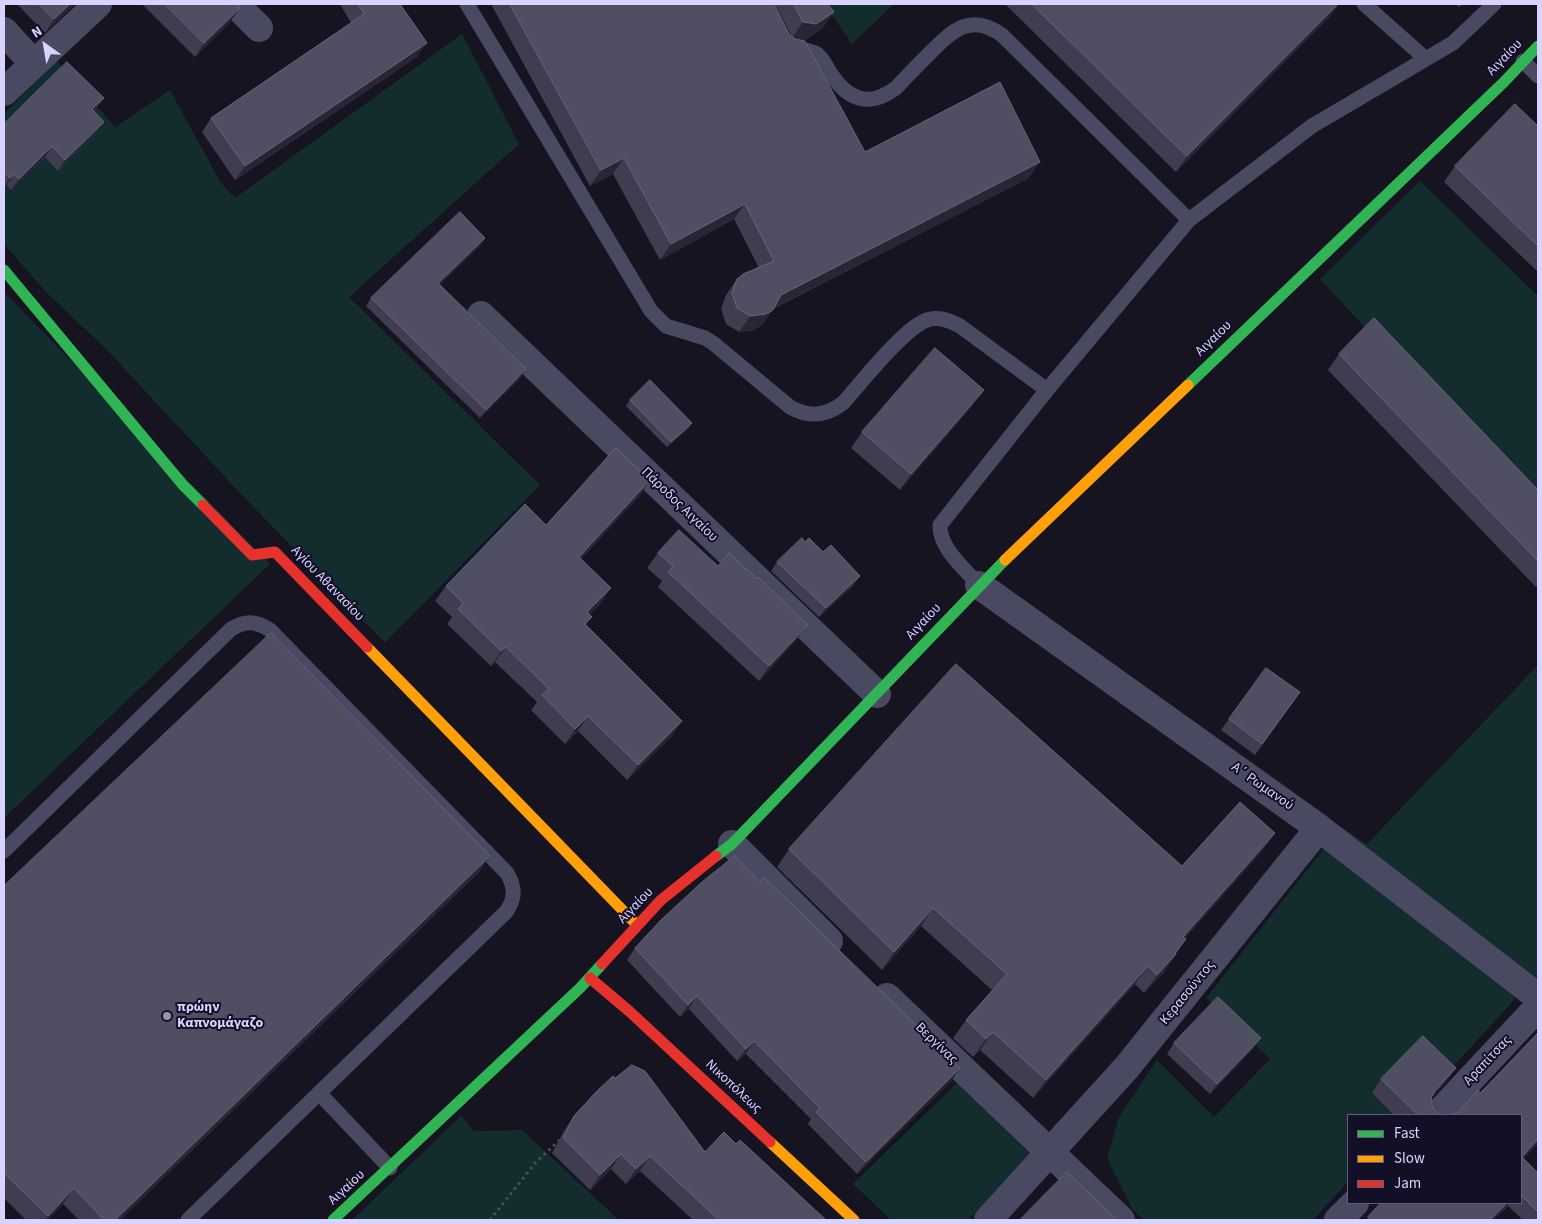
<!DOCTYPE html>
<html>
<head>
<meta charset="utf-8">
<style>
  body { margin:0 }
  #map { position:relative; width:1542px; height:1224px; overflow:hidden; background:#161421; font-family:"Source Sans 3",sans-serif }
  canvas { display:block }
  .frame { position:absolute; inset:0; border:5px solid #d9d4ff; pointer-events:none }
  .legend { position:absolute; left:1347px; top:1114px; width:175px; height:90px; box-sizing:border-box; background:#130f26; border:1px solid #625e7d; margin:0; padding:6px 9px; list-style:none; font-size:15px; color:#d9d4ff }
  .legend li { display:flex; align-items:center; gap:10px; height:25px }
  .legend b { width:25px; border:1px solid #625e7d }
  .north { position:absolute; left:20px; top:20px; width:50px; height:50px; -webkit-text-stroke:4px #130f26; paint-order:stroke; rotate:328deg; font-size:14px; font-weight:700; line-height:20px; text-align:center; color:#d9d4ff }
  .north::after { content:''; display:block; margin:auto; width:18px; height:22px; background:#d9d4ff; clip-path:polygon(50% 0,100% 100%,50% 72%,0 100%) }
</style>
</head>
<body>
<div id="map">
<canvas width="1542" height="1224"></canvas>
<div class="frame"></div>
<ul class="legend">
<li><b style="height:6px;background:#30b455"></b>Fast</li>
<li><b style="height:6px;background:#ff9f0a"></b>Slow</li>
<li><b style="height:6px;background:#e5322d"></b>Jam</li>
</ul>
<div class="north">N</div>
</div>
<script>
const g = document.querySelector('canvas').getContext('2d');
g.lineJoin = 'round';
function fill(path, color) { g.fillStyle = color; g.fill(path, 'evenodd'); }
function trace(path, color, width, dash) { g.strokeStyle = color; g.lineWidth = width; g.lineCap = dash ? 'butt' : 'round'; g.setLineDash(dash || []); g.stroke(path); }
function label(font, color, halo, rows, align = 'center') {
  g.font = font + ' "Source Sans 3",sans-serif'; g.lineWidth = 4; g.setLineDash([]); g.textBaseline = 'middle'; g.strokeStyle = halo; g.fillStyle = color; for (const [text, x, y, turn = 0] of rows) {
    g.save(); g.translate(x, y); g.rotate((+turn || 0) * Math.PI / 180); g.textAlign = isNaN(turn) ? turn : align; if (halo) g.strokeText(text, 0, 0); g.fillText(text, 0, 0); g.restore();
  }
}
fill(new Path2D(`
  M 824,4 L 894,4 L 852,44 Z
  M 462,34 L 519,144 L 349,297 L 540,485 L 385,643 L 239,492 L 109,352 L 45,291 L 4,244 L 4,114 L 56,60 L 115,127 L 170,90 L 221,183 L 235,198 Z
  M 1420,181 L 1538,296 L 1538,514 L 1320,279 Z
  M 4,292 L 270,564 L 4,818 Z
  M 1538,665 L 1538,986 L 1525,988 L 1409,1115 L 1348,1115 L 1348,1182 L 1313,1220 L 1144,1220 L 1133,1210 L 1107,1158 L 1119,1117 L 1157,1060 L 1214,1117 L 1270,1059 L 1206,998 L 1341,827 L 1367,844 Z
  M 959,1081 L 1034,1151 L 969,1220 L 891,1220 L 853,1184 Z
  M 461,1116 L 474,1131 L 522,1130 L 619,1220 L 352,1220 Z`), '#132c2d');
trace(new Path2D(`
  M 490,1220 L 536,1162 L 562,1138`), '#44505f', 3, [2.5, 4]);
trace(new Path2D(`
  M 467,4 L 651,311 L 666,326 L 705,338 L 713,343 L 790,407 C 809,418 826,416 843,403 C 861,383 905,327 927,320 C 939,316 950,321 960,326 L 1047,390
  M 1364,4 L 1426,59
  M 791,47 C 798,49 811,50 817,54 C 823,58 827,68 831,74 C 848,100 869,108 896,88 C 907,76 918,65 929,54 C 952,31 970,12 1002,35 L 1189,220
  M 1523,61 L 1538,76
  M 979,585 C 965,569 939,548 940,525 L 1047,390 L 1189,220 L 1312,126 L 1453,43 L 1494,4
  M 4,851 L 231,629 C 246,620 256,621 270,630 L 507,873 C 515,887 516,898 506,912 L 188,1220
  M 319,1093 L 390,1168`), '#4a4962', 15);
trace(new Path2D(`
  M 235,4 L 259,28
  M 4,31 L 34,64
  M 4,92 L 98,4
  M 481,315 L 877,694
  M 979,585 L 1319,828 L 1538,997
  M 732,844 L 829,941
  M 887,997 L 1121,1220
  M 1437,1115 L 1538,1007
  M 988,1220 L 1127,1067 L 1319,828
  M 1338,1220 L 1355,1203`), '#4a4962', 28);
trace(new Path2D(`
  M 4,270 L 183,485 L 203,505
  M 1188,385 L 1504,82 L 1538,46
  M 716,856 L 732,844 L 1005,560
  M 333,1220 L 580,988 L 602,964`), '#30b455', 11);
trace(new Path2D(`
  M 1005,560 L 1188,385
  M 367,647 L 637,925
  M 770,1142 L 854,1220`), '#ff9f0a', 11);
trace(new Path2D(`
  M 203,505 L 252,555 L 275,552 L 367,647
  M 602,964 L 661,900 L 716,856
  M 590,978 L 629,1011 L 770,1142`), '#e5322d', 11);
fill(new Path2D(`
  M 17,4 L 75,4 L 45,33 Z
  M 142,4 L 237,4 L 240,8 L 230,22 L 195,57 Z
  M 340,4 L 400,4 L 417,57 L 235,180 L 202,132 L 211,118 L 351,23 Z
  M 491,4 L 774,4 L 789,34 L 792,37 L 775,4 L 828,4 L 823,28 L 805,40 L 793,38 L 865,152 L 1029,178 L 773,309 L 762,325 L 755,330 L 739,332 L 726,324 L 721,309 L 726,295 L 737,279 L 759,268 L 734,219 L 660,260 L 613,174 L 590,186 Z
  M 1005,4 L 1339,4 L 1330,16 L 1176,172 Z
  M 1456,4 L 1463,4 L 1459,7 Z
  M 104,98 L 94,111 L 104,122 L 97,133 L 58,171 L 45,157 L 11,190 L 7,185 L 4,188 L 4,124 Z
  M 1538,126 L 1538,272 L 1444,182 L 1455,166 Z
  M 485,238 L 480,246 L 439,285 L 521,377 L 480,418 L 366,306 L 371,298 Z
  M 1339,354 L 1538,490 L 1538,585 L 1536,587 L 1328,370 Z
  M 630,400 L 692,423 L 688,429 L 667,447 L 626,406 Z
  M 972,406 L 900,490 L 851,448 L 862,432 Z
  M 650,480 L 640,495 L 581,559 L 601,603 L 589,615 L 586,625 L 672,736 L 627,780 L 578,731 L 565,744 L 531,710 L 537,702 L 495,662 L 491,666 L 447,624 L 452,617 L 435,601 L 446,586 L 546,525 Z
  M 805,542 L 854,585 L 819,617 L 771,571 L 777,562 Z
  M 658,553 L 797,639 L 759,681 L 658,587 L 662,581 L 647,568 Z
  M 1300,692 L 1255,755 L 1221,730 L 1229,719 Z
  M 789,849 L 1182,866 L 1262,851 L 1185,938 L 1186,939 L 1164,972 L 1144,993 L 1135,984 L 1033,1098 L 980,1050 L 973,1057 L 953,1038 L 966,1020 L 993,991 L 921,926 L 882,970 L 777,867 Z
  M 490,856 L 479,872 L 120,1220 L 79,1220 L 63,1204 L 47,1220 L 26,1220 L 4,1198 L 4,886 Z
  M 760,882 L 952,1080 L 857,1174 L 808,1124 L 811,1119 L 746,1054 L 737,1061 L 689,1009 L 680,1017 L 627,960 L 635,948 Z
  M 1538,1033 L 1538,1143 L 1523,1159 L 1538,1173 L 1538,1220 L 1523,1220 L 1508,1206 L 1493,1220 L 1366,1220 L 1381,1203 L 1521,1203 L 1521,1115 L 1458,1112 L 1480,1093 Z
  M 1174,1043 L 1253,1049 L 1210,1094 L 1167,1054 Z
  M 615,1078 L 705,1152 L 736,1144 L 826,1220 L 693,1220 L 640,1171 L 626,1184 L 611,1169 L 590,1190 L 552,1153 L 564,1131 L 574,1116 Z
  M 1381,1079 L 1446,1082 L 1431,1098 L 1432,1106 L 1436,1112 L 1441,1115 L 1394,1115 L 1372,1093 Z`), '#403d50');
fill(new Path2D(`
  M 70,4 L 75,4 L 45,33 L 54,19 Z
  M 1338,4 L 1339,4 L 1330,16 L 1176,172 L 1187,156 Z
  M 240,8 L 230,22 L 195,57 L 204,43 Z
  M 834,12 L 823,28 L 805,40 L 792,38 L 803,22 Z
  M 427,43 L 417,57 L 235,180 L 245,166 Z
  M 104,98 L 96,108 L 84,120 L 92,109 Z
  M 104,122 L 97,133 L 58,171 L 65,160 Z
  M 52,146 L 45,157 L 11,190 L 19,179 Z
  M 624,158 L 613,174 L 590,186 L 601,170 Z
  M 1040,162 L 1029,178 L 770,310 L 781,295 Z
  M 14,174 L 7,185 L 4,188 L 10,178 Z
  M 745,204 L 734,219 L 660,260 L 671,244 Z
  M 485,238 L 480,246 L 432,291 L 438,283 Z
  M 773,310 L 762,325 L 755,330 L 739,332 L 750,316 Z
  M 526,369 L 521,377 L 480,418 L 486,410 Z
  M 984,390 L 972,406 L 900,490 L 911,474 Z
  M 692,423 L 688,429 L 667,447 L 671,442 Z
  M 650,480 L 640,495 L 569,572 L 579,557 Z
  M 860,576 L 854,585 L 819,617 L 826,608 Z
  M 611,588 L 601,603 L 577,628 L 587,612 Z
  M 808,625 L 797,639 L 759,681 L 769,666 Z
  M 506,647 L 495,662 L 491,666 L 501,651 Z
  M 588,716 L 578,731 L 565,744 L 575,729 Z
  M 682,721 L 672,736 L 627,780 L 638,765 Z
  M 1275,833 L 1262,851 L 1170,955 L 1183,937 Z
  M 490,856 L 479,872 L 120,1220 L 115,1220 Z
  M 933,908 L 921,926 L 882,970 L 894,952 Z
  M 1186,939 L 1170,961 L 1176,954 L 1164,972 L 1144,993 L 1157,975 Z
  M 1148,966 L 1135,984 L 1033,1098 L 1046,1080 Z
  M 697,996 L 689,1009 L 680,1017 L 688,1005 Z
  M 993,1032 L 980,1050 L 973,1057 L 986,1039 Z
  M 1261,1038 L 1253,1049 L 1210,1094 L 1217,1084 Z
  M 754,1041 L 746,1054 L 737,1061 L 746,1049 Z
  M 960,1068 L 952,1080 L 857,1174 L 866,1162 Z
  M 1456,1068 L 1446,1082 L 1426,1104 L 1435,1091 Z
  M 1538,1139 L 1538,1143 L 1521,1161 L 1521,1158 Z
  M 621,1154 L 611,1169 L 590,1190 L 600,1175 Z
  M 650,1156 L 640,1171 L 626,1184 L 636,1169 Z
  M 74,1188 L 63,1204 L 47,1220 L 45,1220 L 48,1216 Z
  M 1507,1203 L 1510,1203 L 1493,1220 L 1490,1220 Z`), '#282635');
const building = new Path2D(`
  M 39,4 L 70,4 L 54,19 Z
  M 165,4 L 237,4 L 240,8 L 204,43 Z
  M 358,4 L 400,4 L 427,43 L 245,166 L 211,118 L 364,14 Z
  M 510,4 L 774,4 L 789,34 L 795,39 L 805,41 L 865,152 L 1000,82 L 1040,162 L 781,295 L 773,310 L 766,314 L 750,316 L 737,308 L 732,293 L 737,279 L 743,274 L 774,261 L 745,204 L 671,244 L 624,158 L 601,170 Z
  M 794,4 L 828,4 L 834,12 L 816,24 L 803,22 Z
  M 1032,4 L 1338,4 L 1187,156 Z
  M 67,62 L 104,98 L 92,109 L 104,122 L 65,160 L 52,146 L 19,179 L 14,174 L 10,178 L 4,172 L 4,124 Z
  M 1515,104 L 1538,126 L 1538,246 L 1455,166 Z
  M 460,212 L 485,238 L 438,283 L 526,369 L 486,410 L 371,298 Z
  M 1374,318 L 1538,490 L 1538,561 L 1339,354 Z
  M 935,348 L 984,390 L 911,474 L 862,432 Z
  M 650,380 L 692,423 L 671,442 L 630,400 Z
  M 616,448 L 650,480 L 579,557 L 611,588 L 587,612 L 592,617 L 585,624 L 682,721 L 638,765 L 588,716 L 575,729 L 542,695 L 549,689 L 506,647 L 501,651 L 458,609 L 463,603 L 446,586 L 525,504 L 546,525 Z
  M 679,530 L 718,566 L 729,553 L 757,579 L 758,577 L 808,625 L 769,666 L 668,572 L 673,566 L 658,553 Z
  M 802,538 L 805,542 L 809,538 L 823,552 L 831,545 L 860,576 L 826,608 L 777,562 Z
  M 271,633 L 490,856 L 115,1220 L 104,1220 L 74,1188 L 48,1216 L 5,1174 L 4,1175 L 4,886 Z
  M 956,664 L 1182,866 L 1240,802 L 1275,833 L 1183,937 L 1186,939 L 1175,953 L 1176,954 L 1157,975 L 1148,966 L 1046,1080 L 993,1032 L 986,1039 L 966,1020 L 1007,974 L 933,908 L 894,952 L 789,849 Z
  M 1266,668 L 1300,692 L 1262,744 L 1229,719 Z
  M 735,856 L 760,882 L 764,877 L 960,1068 L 866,1162 L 816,1112 L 820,1108 L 754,1041 L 746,1049 L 697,996 L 688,1005 L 635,948 L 661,920 L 702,882 Z
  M 1218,997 L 1261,1038 L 1217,1084 L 1174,1043 Z
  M 1538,1033 L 1538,1139 L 1522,1157 L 1538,1173 L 1538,1212 L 1521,1195 L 1521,1115 L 1452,1115 L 1458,1112 L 1478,1090 L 1480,1093 Z
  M 1423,1036 L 1456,1068 L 1435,1091 L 1431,1098 L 1432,1106 L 1436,1112 L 1441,1115 L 1418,1115 L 1381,1079 Z
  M 632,1065 L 645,1071 L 705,1152 L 724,1132 L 736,1144 L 740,1140 L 826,1220 L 719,1220 L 650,1156 L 636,1169 L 621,1154 L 600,1175 L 563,1138 L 574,1116 L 596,1092 L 613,1076 L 615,1078 Z
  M 1067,1172 L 1117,1220 L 1020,1220 Z
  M 1381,1203 L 1507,1203 L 1490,1220 L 1371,1220 L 1368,1217 Z`);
fill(building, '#504e63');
trace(building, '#66637b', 1);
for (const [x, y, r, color] of [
  [167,1016,5,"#9591b1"]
]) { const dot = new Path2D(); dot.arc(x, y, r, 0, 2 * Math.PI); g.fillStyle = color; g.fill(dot); trace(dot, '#130f26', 2); }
label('14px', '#d9d4ff', '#130f26', [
  ["Αιγαίου",1505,58,-46],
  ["Αιγαίου",1214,339,-44],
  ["Πάροδος Αιγαίου",679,505,44],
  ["Αγίου Αθανασίου",327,584,46],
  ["Αιγαίου",924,622,-47],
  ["Α΄ Ρωμανού",1262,787,35],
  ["Αιγαίου",636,906,-46],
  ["Κερασούντος",1188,993,-51],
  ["Βεργίνας",936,1044,44],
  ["Αραπίτσας",1488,1061,-47],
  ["Νικοπόλεως",733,1087,43],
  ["Αιγαίου",347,1188,-43]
]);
label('bold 14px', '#d9d4ff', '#130f26', [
  ["πρώην",177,1008],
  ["Καπνομάγαζο",177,1024]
], 'left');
</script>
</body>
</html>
